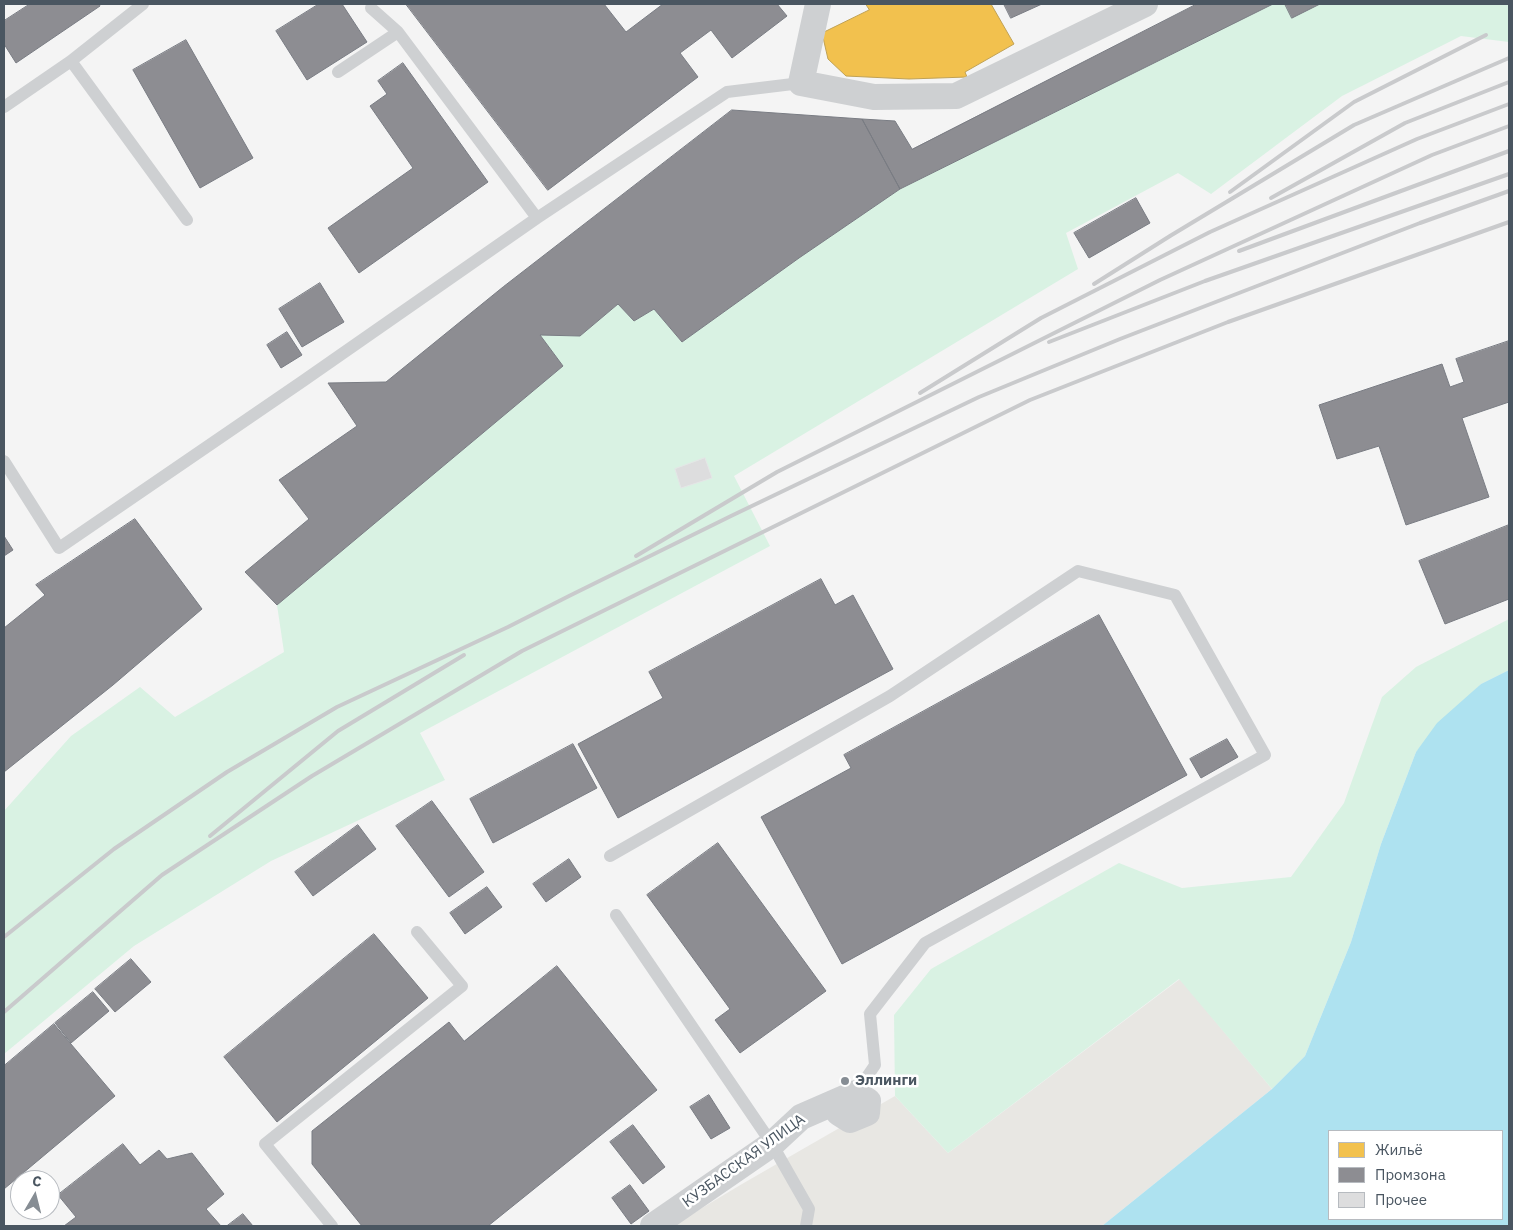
<!DOCTYPE html>
<html>
<head>
<meta charset="utf-8">
<style>
  body { margin:0 }
  #map { position:relative; width:1513px; height:1230px; overflow:hidden; background:#f4f4f4; font-family:"IBM Plex Sans",sans-serif }
  canvas { display:block }
  .frame { position:absolute; inset:0; border:5px solid #4a5661; pointer-events:none }
  .legend { position:absolute; left:1328px; top:1130px; width:175px; height:90px; box-sizing:border-box; background:#fff; border:1px solid #b7bbc0; margin:0; padding:6px 9px; list-style:none; font-size:15px; color:#4a5661 }
  .legend li { display:flex; align-items:center; gap:10px; height:25px }
  .legend b { width:25px; border:1px solid #b7bbc0 }
  .north { position:absolute; left:10px; top:1170px; width:50px; height:50px; box-sizing:border-box; background:#fff; border:1px solid #b7bbc0; border-radius:50%; rotate:8deg; font-size:14px; font-weight:700; line-height:20px; text-align:center; color:#4a5661 }
  .north::after { content:''; display:block; margin:auto; width:18px; height:22px; background:#868d94; clip-path:polygon(50% 0,100% 100%,50% 72%,0 100%) }
</style>
</head>
<body>
<div id="map">
<canvas width="1513" height="1230"></canvas>
<div class="frame"></div>
<ul class="legend">
<li><b style="height:14px;background:#f2c14e"></b>Жильё</li>
<li><b style="height:14px;background:#8d8d92"></b>Промзона</li>
<li><b style="height:14px;background:#ddddde"></b>Прочее</li>
</ul>
<div class="north">С</div>
</div>
<script>
const g = document.querySelector('canvas').getContext('2d');
g.lineJoin = 'round';
function fill(path, color) { g.fillStyle = color; g.fill(path, 'evenodd'); }
function trace(path, color, width, dash) { g.strokeStyle = color; g.lineWidth = width; g.lineCap = dash ? 'butt' : 'round'; g.setLineDash(dash || []); g.stroke(path); }
function label(font, color, halo, rows, align = 'center') {
  g.font = font + ' "IBM Plex Sans",sans-serif'; g.lineWidth = 5; g.setLineDash([]); g.textBaseline = 'middle'; g.strokeStyle = halo; g.fillStyle = color; for (const [text, x, y, turn = 0] of rows) {
    g.save(); g.translate(x, y); g.rotate((+turn || 0) * Math.PI / 180); g.textAlign = isNaN(turn) ? turn : align; if (halo) g.strokeText(text, 0, 0); g.fillText(text, 0, 0); g.restore();
  }
}
fill(new Path2D(`
  M 1180,979 L 1272,1089 L 1102,1226 L 672,1226 L 742,1184 L 895,1096 L 948,1153 Z`), '#e8e7e3');
fill(new Path2D(`
  M 1273,4 L 1285,4 L 1293,17 L 1320,4 L 1509,4 L 1509,42 L 1461,36 L 1342,96 L 1211,194 L 1178,173 L 1066,233 L 1078,269 L 734,476 L 770,546 L 420,733 L 445,780 L 271,861 L 134,946 L 4,1054 L 4,811 L 71,736 L 140,687 L 175,717 L 284,652 L 277,605 L 563,366 L 540,335 L 580,336 L 618,304 L 634,321 L 654,309 L 682,342 L 799,258 L 900,189 Z
  M 1509,619 L 1509,670 L 1481,684 L 1416,752 L 1381,844 L 1351,942 L 1305,1056 L 1272,1089 L 1179,979 L 948,1153 L 895,1096 L 894,1015 L 931,969 L 1119,863 L 1182,888 L 1291,877 L 1344,803 L 1382,697 L 1416,667 Z`), '#d9f2e3');
fill(new Path2D(`
  M 1509,670 L 1509,1226 L 1102,1226 L 1272,1089 L 1305,1056 L 1351,942 L 1381,844 L 1416,752 L 1437,723 L 1481,684 ZM 1329,1131 L 1502,1131 L 1502,1219 L 1329,1219 Z`), '#aee2f0');
const homes = new Path2D(`
  M 866,4 L 991,4 L 1014,44 L 965,72 L 967,77 L 909,79 L 846,76 L 828,59 L 822,33 L 869,10 Z`);
fill(homes, '#f2c14e');
trace(homes, '#c0a154', 1);
const industry = new Path2D(`
  M 30,4 L 99,4 L 100,6 L 16,63 L 4,44 L 4,21 Z
  M 319,4 L 342,4 L 367,42 L 307,80 L 276,31 Z
  M 406,4 L 604,4 L 626,32 L 663,4 L 777,4 L 787,16 L 732,58 L 711,30 L 680,53 L 698,77 L 548,190 Z
  M 1004,4 L 1042,4 L 1011,18 Z
  M 1197,4 L 1273,4 L 900,189 L 862,119 L 895,121 L 912,149 Z
  M 1285,4 L 1320,4 L 1292,18 Z
  M 186,40 L 253,158 L 200,188 L 133,70 Z
  M 403,63 L 488,182 L 359,273 L 328,228 L 413,168 L 370,106 L 387,94 L 378,81 Z
  M 732,110 L 862,119 L 900,189 L 799,258 L 682,342 L 654,309 L 634,321 L 618,304 L 580,336 L 540,335 L 563,366 L 277,605 L 245,572 L 309,519 L 279,480 L 357,426 L 328,383 L 386,382 L 503,287 Z
  M 1136,198 L 1150,223 L 1089,258 L 1074,233 Z
  M 320,283 L 344,322 L 302,347 L 279,309 Z
  M 287,332 L 302,355 L 281,368 L 267,345 Z
  M 1509,341 L 1509,402 L 1462,418 L 1489,497 L 1406,525 L 1379,446 L 1337,459 L 1319,405 L 1442,364 L 1450,387 L 1464,382 L 1456,359 Z
  M 135,519 L 202,609 L 113,685 L 4,772 L 4,628 L 45,595 L 36,585 Z
  M 1509,525 L 1509,599 L 1445,624 L 1419,561 Z
  M 4,536 L 13,550 L 4,556 Z
  M 821,579 L 835,605 L 853,595 L 893,669 L 618,818 L 578,744 L 663,698 L 649,672 Z
  M 1099,615 L 1187,775 L 842,964 L 761,817 L 851,768 L 844,755 Z
  M 1227,739 L 1238,757 L 1201,778 L 1190,759 Z
  M 573,744 L 597,788 L 493,843 L 470,799 Z
  M 432,801 L 484,872 L 449,897 L 396,826 Z
  M 358,825 L 376,849 L 313,896 L 295,872 Z
  M 718,843 L 826,991 L 740,1053 L 715,1020 L 730,1009 L 647,895 Z
  M 569,859 L 581,877 L 546,902 L 533,884 Z
  M 487,887 L 502,907 L 465,934 L 450,913 Z
  M 374,934 L 428,998 L 277,1122 L 224,1057 Z
  M 131,959 L 151,982 L 115,1012 L 95,989 Z
  M 557,966 L 657,1090 L 488,1226 L 362,1226 L 312,1164 L 312,1131 L 449,1022 L 464,1041 Z
  M 93,992 L 109,1011 L 71,1043 L 55,1023 Z
  M 54,1024 L 115,1096 L 4,1189 L 4,1066 Z
  M 709,1095 L 730,1128 L 711,1139 L 690,1107 Z
  M 633,1125 L 665,1167 L 643,1184 L 610,1142 Z
  M 123,1144 L 140,1165 L 159,1150 L 167,1159 L 192,1153 L 224,1194 L 206,1209 L 221,1226 L 64,1226 L 76,1217 L 58,1195 Z
  M 630,1185 L 649,1211 L 631,1224 L 612,1198 Z
  M 243,1214 L 253,1226 L 227,1226 Z`);
fill(industry, '#8d8d92');
trace(industry, '#797c83', 1);
const building = new Path2D(`
  M 705,458 L 712,478 L 681,488 L 675,469 Z`);
fill(building, '#ddddde');
trace(building, '#e5e6e7', 1);
trace(new Path2D(`
  M 143,4 L 71,61 L 187,220
  M 371,8 L 398,32 L 537,218
  M 338,72 L 398,32
  M 4,107 L 71,61
  M 4,461 L 59,548 L 303,381 L 537,218 L 727,92 L 801,83
  M 610,856 L 890,696 L 1078,571 L 1175,595 L 1265,755 L 925,943 L 870,1014 L 875,1065 L 856,1093
  M 616,915 L 772,1144 L 809,1209 L 806,1226
  M 332,1226 L 265,1144 L 462,986 L 417,932`), '#ced0d2', 12);
trace(new Path2D(`
  M 818,4 L 801,83 L 874,97 L 956,96 L 1145,4
  M 653,1226 L 772,1144 L 801,1117 L 856,1093 L 868,1101 L 867,1113 L 850,1120 L 839,1113 L 838,1102`), '#ced0d2', 26);
trace(new Path2D(`
  M 1230,192 L 1354,102 L 1486,35
  M 1271,198 L 1405,123 L 1509,82
  M 1239,251 L 1509,151
  M 1094,284 L 1170,236 L 1354,125 L 1509,58
  M 1049,342 L 1205,281 L 1509,174
  M 920,393 L 1041,318 L 1210,232 L 1417,139 L 1509,104
  M 636,556 L 777,472 L 1160,280 L 1432,155 L 1509,126
  M 210,836 L 338,731 L 464,655
  M 4,937 L 114,849 L 227,772 L 337,707 L 508,627 L 569,596 L 731,516 L 979,397 L 1120,339 L 1420,223 L 1509,191
  M 4,1012 L 162,875 L 312,776 L 522,651 L 1030,400 L 1228,322 L 1509,222`), '#c9cacc', 4);
for (const [x, y, r, color] of [
  [845,1081,5,"#868d94"]
]) { const dot = new Path2D(); dot.arc(x, y, r, 0, 2 * Math.PI); g.fillStyle = color; g.fill(dot); trace(dot, '#fff', 2); }
label('bold 15px', '#4a5661', '#fff', [
  ["Эллинги",855,1081]
], 'left');
label('15px', '#4a5661', '#fff', [
  ["КУЗБАССКАЯ УЛИЦА",744,1161,-36]
]);
</script>
</body>
</html>
